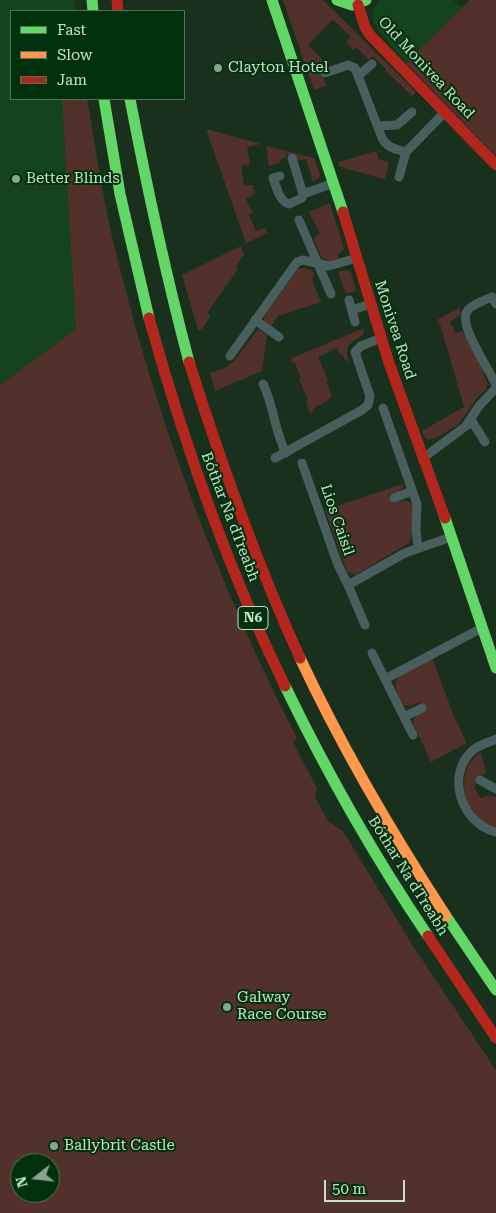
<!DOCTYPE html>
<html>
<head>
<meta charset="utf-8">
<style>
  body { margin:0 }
  #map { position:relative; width:496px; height:1213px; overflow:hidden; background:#18301c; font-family:"Roboto Serif",serif }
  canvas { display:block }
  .legend { position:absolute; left:10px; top:10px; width:175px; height:90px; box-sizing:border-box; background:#01300c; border:1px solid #4f7756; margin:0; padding:6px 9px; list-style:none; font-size:15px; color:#c4e2c6 }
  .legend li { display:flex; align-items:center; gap:10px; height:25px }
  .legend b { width:25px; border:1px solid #4f7756 }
  .north { position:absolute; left:10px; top:1153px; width:50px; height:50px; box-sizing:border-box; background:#01300c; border:1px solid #4f7756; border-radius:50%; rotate:254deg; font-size:14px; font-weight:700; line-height:20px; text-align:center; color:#c4e2c6 }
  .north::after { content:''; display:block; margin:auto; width:18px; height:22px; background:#88a48a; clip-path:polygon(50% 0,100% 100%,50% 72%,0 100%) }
  .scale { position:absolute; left:324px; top:1180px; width:81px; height:22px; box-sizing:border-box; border:2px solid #c4e2c6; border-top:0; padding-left:6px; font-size:15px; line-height:18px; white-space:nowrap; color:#c4e2c6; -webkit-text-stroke:4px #01300c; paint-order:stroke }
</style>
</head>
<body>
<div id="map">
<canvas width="496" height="1213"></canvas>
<ul class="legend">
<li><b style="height:6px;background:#63d668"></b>Fast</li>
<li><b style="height:6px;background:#ff974d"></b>Slow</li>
<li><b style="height:6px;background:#b3261e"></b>Jam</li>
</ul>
<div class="north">N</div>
<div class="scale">50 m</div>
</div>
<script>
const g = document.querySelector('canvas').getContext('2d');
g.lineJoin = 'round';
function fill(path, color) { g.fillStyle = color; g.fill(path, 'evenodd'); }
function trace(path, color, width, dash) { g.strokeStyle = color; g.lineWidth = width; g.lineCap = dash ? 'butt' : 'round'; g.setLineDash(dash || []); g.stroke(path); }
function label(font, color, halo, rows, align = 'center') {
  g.font = font + ' "Roboto Serif",serif'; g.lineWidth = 4; g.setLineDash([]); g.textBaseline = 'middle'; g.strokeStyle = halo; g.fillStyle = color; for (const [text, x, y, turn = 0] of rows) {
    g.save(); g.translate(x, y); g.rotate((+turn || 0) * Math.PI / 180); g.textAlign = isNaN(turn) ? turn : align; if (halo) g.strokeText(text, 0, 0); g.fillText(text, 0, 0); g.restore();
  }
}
fill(new Path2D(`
  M 0,0 L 74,0 L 75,11 L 11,11 L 11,99 L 87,99 L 111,235 L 128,298 L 96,314 L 0,385 Z
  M 379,0 L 453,0 L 462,8 L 406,63 L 377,29 L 373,21 L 374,8 Z`), '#14431d');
fill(new Path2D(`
  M 283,0 L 323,0 L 416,92 L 412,96 L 385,70 L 386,69 L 373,56 L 369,60 L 356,47 L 353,50 L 346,42 L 351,37 L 333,19 L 308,45 L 330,67 L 321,70 L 326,86 L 314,90 Z
  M 470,0 L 496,0 L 496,156 L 406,63 Z
  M 62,99 L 87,99 C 95,145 101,191 112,236 C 153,410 216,580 297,738 L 293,743 L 317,788 L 315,797 L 328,821 L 343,831 L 413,946 L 496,1070 L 496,1213 L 0,1213 L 0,385 L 76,329 ZM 20,1163 L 50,1163 L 50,1193 L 20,1193 Z
  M 206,129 L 261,144 L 247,147 L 250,164 L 241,166 L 244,185 L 253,185 L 255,194 L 246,199 L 253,213 L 249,215 L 256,231 L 265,228 L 268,233 L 246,243 Z
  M 266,146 L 314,158 L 320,174 L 319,178 L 313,182 L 306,159 L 297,161 L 295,156 L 286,153 L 287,157 L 279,160 L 280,163 L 269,166 Z
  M 376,151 L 379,159 L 389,162 L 385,179 L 340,167 L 338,162 Z
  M 330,203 L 344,249 L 338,255 L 339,258 L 329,261 L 322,258 L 313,238 L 320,234 L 309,212 Z
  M 241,246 L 244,255 L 236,266 L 238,269 L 207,313 L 211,316 L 202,329 L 198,330 L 182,275 Z
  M 303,268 L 311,270 L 314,273 L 312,280 L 321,302 L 278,316 L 271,327 L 264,321 L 264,317 L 298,269 Z
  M 345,270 L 351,272 L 356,291 L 346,294 L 338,272 Z
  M 459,308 L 462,314 L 450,322 L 456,334 L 462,331 L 484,369 L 482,371 L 488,384 L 486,390 L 478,397 L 458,425 L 436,438 L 428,440 L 424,437 L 422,431 L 464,407 L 441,327 L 437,320 Z
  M 364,328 L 363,335 C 351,343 343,345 349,362 L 345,360 L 342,354 L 340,355 L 337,348 L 318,357 L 328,380 L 326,382 L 332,395 L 330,399 L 313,409 L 313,411 L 310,413 L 306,402 L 308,400 L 299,380 L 301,378 L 295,363 L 293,364 L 290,359 Z
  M 258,329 L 267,335 L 262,371 L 215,391 L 210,373 L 223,369 L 234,361 Z
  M 403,484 L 404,486 L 402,489 L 389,495 L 393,503 C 401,501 409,498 414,507 L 411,539 L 409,543 L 357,574 L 353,574 L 347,572 L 325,510 Z
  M 432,658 L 455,719 L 467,743 L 431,762 L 413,723 L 416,715 L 425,710 L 420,702 L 411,706 L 404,705 C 399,697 392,686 398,677 Z
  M 481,752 L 486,773 L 479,776 L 474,788 L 481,798 L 488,796 L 496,797 L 496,828 C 464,821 451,770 481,752 Z`), '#52312b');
trace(new Path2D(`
  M 325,73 L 348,65 L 355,68 L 382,138 C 387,148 396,149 406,152 L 445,112
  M 359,75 L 372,64
  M 378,126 L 397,125 L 412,112
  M 292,158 L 303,194
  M 280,176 L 273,178 C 277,188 279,201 289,204 L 302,198 L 303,194 L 334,183
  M 399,177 L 406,152
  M 299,220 L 331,294
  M 349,300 L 355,322
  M 496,304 L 492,297 C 485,300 473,304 468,310 C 456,323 490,370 496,385
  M 352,310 L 370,304
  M 255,320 L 279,337
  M 230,356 L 297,262 L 303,260 L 329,266 L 357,258
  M 263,384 C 274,406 274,430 286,453
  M 383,408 L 417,504 L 416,530 L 418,548
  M 471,420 L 485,442
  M 275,458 L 362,410 L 368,405 L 370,396 L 355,352 L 361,346 L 381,338
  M 423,458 L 466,426 L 479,406 L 496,388
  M 302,463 L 338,565 L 348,585 L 365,625
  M 394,498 L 412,491
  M 348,585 L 405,553 L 451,537
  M 372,653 L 413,735
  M 385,679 L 482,628
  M 404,717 L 422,708
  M 496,739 C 488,743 478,745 472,751 C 445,776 462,824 496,832
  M 480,780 L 496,789`), '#485f5e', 9);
trace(new Path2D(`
  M 92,0 L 93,11
  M 272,0 L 343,212
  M 337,0 L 352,5 L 366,0
  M 104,99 L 120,194 L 149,318
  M 130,99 C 147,188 166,275 189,362
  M 445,518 L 496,668
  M 285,686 C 327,773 374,856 428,936
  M 446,916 L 496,990`), '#63d668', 11);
trace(new Path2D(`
  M 300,658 C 342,748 392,833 446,916`), '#ff974d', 11);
trace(new Path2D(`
  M 117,0 L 118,11
  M 358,5 L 365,27 L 370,35 L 496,165
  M 343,212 L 389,363 L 445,518
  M 149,318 C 184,444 227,568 285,686
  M 189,362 C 221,463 256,562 300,658
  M 428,936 L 496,1038`), '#b3261e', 11);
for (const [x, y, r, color] of [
  [218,68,5,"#88a48a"],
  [16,179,5,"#88a48a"],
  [227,1007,5,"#88a48a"],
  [54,1146,5,"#88a48a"]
]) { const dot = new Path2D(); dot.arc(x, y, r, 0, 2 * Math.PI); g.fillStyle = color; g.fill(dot); trace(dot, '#01300c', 2); }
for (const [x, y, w] of [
  [253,618,30]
]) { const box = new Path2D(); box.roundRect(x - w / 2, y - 11.5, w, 23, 4); g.fillStyle = '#01300c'; g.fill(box); trace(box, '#c4e2c6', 1); }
label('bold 14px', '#c4e2c6', null, [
  ["N6",253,618]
]);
label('15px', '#c4e2c6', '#01300c', [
  ["Clayton Hotel",228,68],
  ["Better Blinds",26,179],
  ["Galway",237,998],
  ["Race Course",237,1015],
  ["Ballybrit Castle",64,1146]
], 'left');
label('15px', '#c4e2c6', '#01300c', [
  ["Old Monivea Road",426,68,47],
  ["Monivea Road",395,330,72],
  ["Bóthar Na dTreabh",230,517,69],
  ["Lios Caisil",337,520,71],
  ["Bóthar Na dTreabh",408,876,58]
]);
</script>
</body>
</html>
